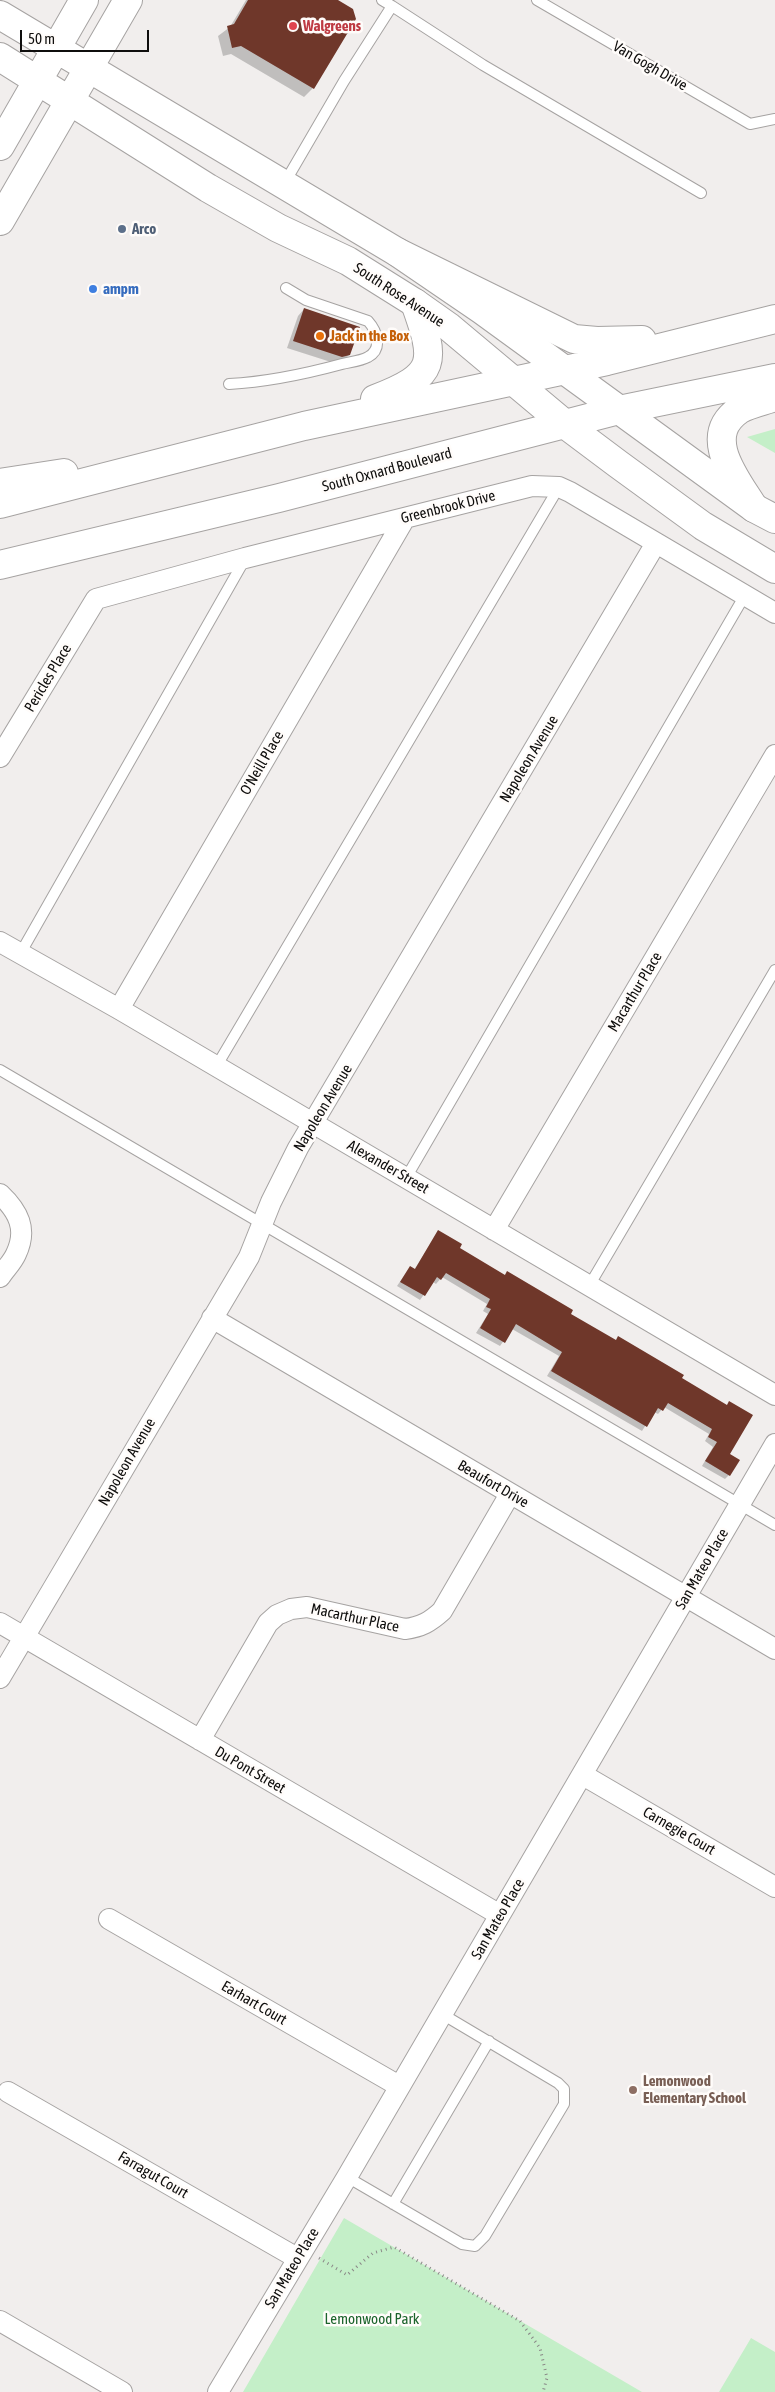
<!DOCTYPE html>
<html>
<head>
<meta charset="utf-8">
<style>
  body { margin:0 }
  #map { position:relative; width:775px; height:2392px; overflow:hidden; background:#f1eeed; font-family:"Asap Condensed",sans-serif }
  canvas { display:block }
  .scale { position:absolute; left:20px; top:30px; width:129px; height:22px; box-sizing:border-box; border:2px solid #0f0e0d; border-top:0; padding-left:6px; font-size:15px; line-height:18px; white-space:nowrap; color:#0f0e0d; -webkit-text-stroke:4px #fffcfa; paint-order:stroke }
</style>
</head>
<body>
<div id="map">
<canvas width="775" height="2392"></canvas>
<div class="scale">50 m</div>
</div>
<script>
const g = document.querySelector('canvas').getContext('2d');
g.lineJoin = 'round';
function fill(path, color) { g.fillStyle = color; g.fill(path, 'evenodd'); }
function trace(path, color, width, dash) { g.strokeStyle = color; g.lineWidth = width; g.lineCap = dash ? 'butt' : 'round'; g.setLineDash(dash || []); g.stroke(path); }
function label(font, color, halo, rows, align = 'center') {
  g.font = font + ' "Asap Condensed",sans-serif'; g.lineWidth = 5; g.setLineDash([]); g.textBaseline = 'middle'; g.strokeStyle = halo; g.fillStyle = color; for (const [text, x, y, turn = 0] of rows) {
    g.save(); g.translate(x, y); g.rotate((+turn || 0) * Math.PI / 180); g.textAlign = isNaN(turn) ? turn : align; if (halo) g.strokeText(text, 0, 0); g.fillText(text, 0, 0); g.restore();
  }
}
fill(new Path2D(`
  M 775,429 L 775,453 L 747,437 Z
  M 344,2218 L 642,2392 L 243,2392 Z
  M 751,2338 L 775,2352 L 775,2392 L 719,2392 Z`), '#c4efc8');
fill(new Path2D(`
  M 246,0 L 335,0 L 313,88 L 304,97 L 231,54 L 223,56 L 218,36 L 230,27 Z
  M 304,309 L 349,355 L 342,362 L 334,363 L 287,348 L 298,316 Z
  M 438,1232 L 458,1249 L 504,1276 L 507,1272 L 569,1314 L 726,1406 L 729,1403 L 729,1475 L 725,1479 L 702,1466 L 713,1447 L 705,1441 L 709,1434 L 664,1407 L 658,1414 L 654,1412 L 642,1431 L 547,1376 L 559,1356 L 512,1329 L 500,1346 L 476,1333 L 488,1314 L 483,1311 L 487,1304 L 442,1277 L 436,1284 L 433,1282 L 420,1300 L 397,1286 L 410,1267 L 414,1270 Z`), '#0003');
fill(new Path2D(`
  M 248,0 L 338,0 L 353,9 L 356,19 L 314,89 L 241,46 L 232,48 L 227,26 L 234,24 Z
  M 304,308 L 360,327 L 350,355 L 342,357 L 293,341 Z
  M 438,1230 L 462,1244 L 460,1248 L 505,1275 L 507,1271 L 573,1310 L 571,1314 L 616,1340 L 618,1336 L 684,1375 L 682,1378 L 727,1405 L 729,1401 L 753,1415 L 730,1454 L 740,1460 L 730,1476 L 705,1461 L 717,1442 L 708,1437 L 712,1429 L 668,1403 L 663,1411 L 658,1408 L 647,1427 L 551,1371 L 562,1352 L 516,1324 L 505,1343 L 480,1328 L 491,1309 L 486,1307 L 490,1299 L 446,1273 L 441,1280 L 437,1277 L 425,1296 L 400,1282 L 410,1266 L 415,1269 Z`), '#6f372a');
const service = new Path2D(`
  M 537,0 L 750,124 L 775,119
  M 392,6 L 483,65 L 701,193
  M 284,184 L 344,81 L 392,6 L 382,0
  M 229,384 C 267,382 305,374 342,364 C 350,362 361,361 368,357 C 383,349 377,331 368,321 L 306,300 L 286,288
  M 20,954 L 245,559
  M 216,1067 L 559,487
  M 0,1070 L 775,1525
  M 406,1178 L 745,595
  M 589,1286 L 775,970
  M 347,2177 L 462,2244 L 475,2246 L 485,2236 L 564,2104 L 564,2089 L 558,2083 L 442,2014
  M 393,2204 L 489,2041`);
const minor = new Path2D(`
  M 0,757 L 96,599 L 245,558 L 532,486 L 559,487 L 570,492 L 775,613
  M 0,942 L 119,1009 L 775,1395
  M 119,1009 L 405,518
  M 0,1194 C 18,1211 28,1229 16,1254 C 12,1263 5,1269 0,1277
  M 494,1230 L 775,755
  M 212,1318 L 775,1649
  M 0,1623 L 500,1915
  M 0,1678 L 249,1257 L 271,1202 L 298,1148 L 656,543
  M 200,1740 L 268,1623 L 277,1615 L 291,1609 L 307,1607 L 405,1629 C 421,1627 430,1622 442,1611 L 510,1494
  M 583,1775 L 775,1887
  M 109,1919 L 399,2086
  M 8,2092 L 297,2258
  M 0,2321 L 122,2392
  M 218,2392 L 347,2177 L 775,1444`);
const secondary = new Path2D(`
  M 0,15 L 397,252 L 482,310 L 754,508 L 775,519
  M 0,57 L 208,188 L 278,228 L 348,261 L 415,303 L 449,327 L 566,425 L 618,464 L 703,526 L 775,569
  M 0,146 L 84,0
  M 0,221 L 128,0`);
const primary = new Path2D(`
  M 397,252 L 574,339 L 597,341 L 642,340
  M 375,399 C 438,375 436,362 415,303
  M 0,483 L 64,473
  M 0,504 L 304,426 L 607,361 L 775,319
  M 754,508 C 737,480 700,437 739,410 C 748,404 764,401 775,397
  M 0,565 L 279,498 L 619,410 L 775,378`);
trace(service, '#a6a3a2', 12);
trace(minor, '#a6a3a2', 22);
trace(secondary, '#a6a3a2', 30);
trace(primary, '#a6a3a2', 30);
trace(new Path2D(`
  M 319,2258 L 347,2275 L 373,2253 L 394,2247 L 520,2321 L 540,2348 L 547,2378 L 543,2392`), '#8a8887', 3, [1, 4]);
trace(service, '#fff', 10);
trace(minor, '#fff', 20);
trace(secondary, '#fff', 28);
trace(primary, '#fff', 28);
for (const [x, y, r, color] of [
  [293,26,5,"#e0444e"],
  [122,229,5,"#5c6f8a"],
  [93,289,5,"#3f7fe0"],
  [320,336,5,"#e8710a"],
  [633,2090,5,"#8d6e63"]
]) { const dot = new Path2D(); dot.arc(x, y, r, 0, 2 * Math.PI); g.fillStyle = color; g.fill(dot); trace(dot, '#fffcfa', 2); }
label('bold 15px', '#be3a42', '#fffcfa', [
  ["Walgreens",303,26]
], 'left');
label('15px', '#0f0e0d', '#fffcfa', [
  ["Van Gogh Drive",650,66,30],
  ["South Rose Avenue",399,295,33],
  ["South Oxnard Boulevard",387,470,-15],
  ["Greenbrook Drive",448,507,-14],
  ["Pericles Place",48,678,-59],
  ["Napoleon Avenue",529,759,-59],
  ["O'Neill Place",262,763,-60],
  ["Macarthur Place",635,992,-59],
  ["Napoleon Avenue",323,1108,-59],
  ["Alexander Street",388,1167,30],
  ["Napoleon Avenue",127,1462,-60],
  ["Beaufort Drive",493,1484,30],
  ["San Mateo Place",702,1569,-60],
  ["Macarthur Place",355,1618,12],
  ["Du Pont Street",250,1770,30],
  ["Carnegie Court",679,1831,30],
  ["San Mateo Place",498,1919,-60],
  ["Earhart Court",254,2003,30],
  ["Farragut Court",153,2175,30],
  ["San Mateo Place",292,2268,-59]
]);
label('bold 15px', '#4e5e75', '#fffcfa', [
  ["Arco",132,229]
], 'left');
label('bold 15px', '#366cbe', '#fffcfa', [
  ["ampm",103,289]
], 'left');
label('bold 15px', '#c56008', '#fffcfa', [
  ["Jack in the Box",330,336]
], 'left');
label('bold 15px', '#785e54', '#fffcfa', [
  ["Lemonwood",643,2081],
  ["Elementary School",643,2098]
], 'left');
label('15px', '#1b642c', '#fffcfa', [
  ["Lemonwood Park",372,2319]
]);
</script>
</body>
</html>
